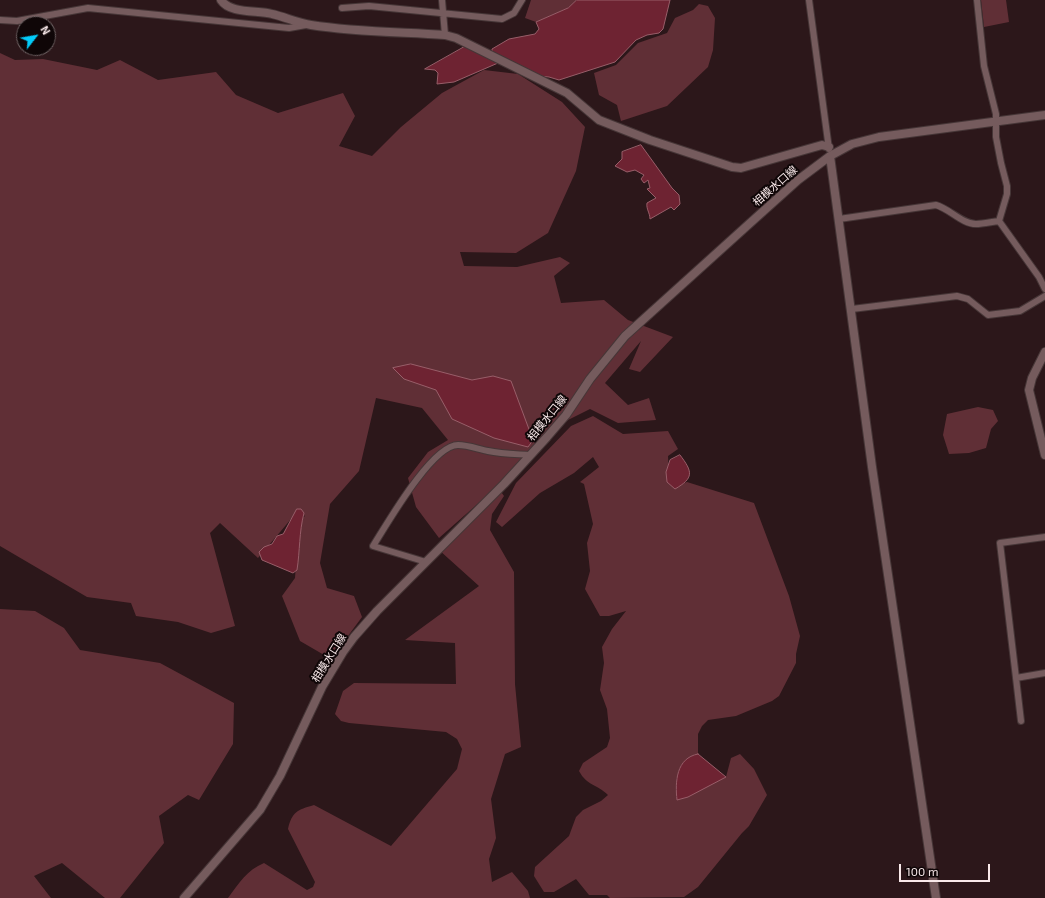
<!DOCTYPE html>
<html>
<head>
<meta charset="utf-8">
<style>
  body { margin:0 }
  #map { position:relative; width:1045px; height:898px; overflow:hidden; background:#2c171a; font-family:"Exo 2",sans-serif }
  canvas { display:block }
  .north { position:absolute; left:16px; top:16px; width:40px; height:40px; box-sizing:border-box; background:#0f0607; border:1px solid #6d6162; border-radius:50%; rotate:59deg; font-size:11px; font-weight:700; line-height:16px; text-align:center; color:#f9e9ea }
  .north::after { content:''; display:block; margin:auto; width:14px; height:18px; background:#03cbf9; clip-path:polygon(50% 0,100% 100%,50% 72%,0 100%) }
  .scale { position:absolute; left:899px; top:864px; width:91px; height:18px; box-sizing:border-box; border:2px solid #f9e9ea; border-top:0; padding-left:5px; font-size:12px; line-height:14px; white-space:nowrap; color:#f9e9ea; -webkit-text-stroke:3px #0f0607; paint-order:stroke }
</style>
</head>
<body>
<div id="map">
<canvas width="1045" height="898"></canvas>
<div class="north">N</div>
<div class="scale">100 m</div>
</div>
<script>
const g = document.querySelector('canvas').getContext('2d');
g.lineJoin = 'round';
function fill(path, color) { g.fillStyle = color; g.fill(path, 'evenodd'); }
function trace(path, color, width, dash) { g.strokeStyle = color; g.lineWidth = width; g.lineCap = dash ? 'butt' : 'round'; g.setLineDash(dash || []); g.stroke(path); }
function label(font, color, halo, rows, align = 'center') {
  g.font = font + ' "Exo 2","Noto Sans JP",sans-serif'; g.lineWidth = 4; g.setLineDash([]); g.textBaseline = 'middle'; g.strokeStyle = halo; g.fillStyle = color; for (const [text, x, y, turn = 0] of rows) {
    g.save(); g.translate(x, y); g.rotate((+turn || 0) * Math.PI / 180); g.textAlign = isNaN(turn) ? turn : align; if (halo) g.strokeText(text, 0, 0); g.fillText(text, 0, 0); g.restore();
  }
}
fill(new Path2D(`
  M 531,0 L 577,0 L 568,8 L 536,22 L 525,18 Z
  M 981,0 L 1006,0 L 1009,22 L 984,27 Z
  M 699,4 L 708,6 L 715,18 L 713,50 L 708,67 L 667,106 L 621,121 L 617,105 L 599,95 L 594,73 L 616,65 L 638,43 L 667,33 L 675,18 L 693,10 Z
  M 0,53 L 15,60 L 43,59 L 97,70 L 120,60 L 158,80 L 216,72 L 236,95 L 278,113 L 343,93 L 355,116 L 339,146 L 372,156 L 401,127 L 442,93 L 484,70 L 518,74 L 562,102 L 585,127 L 576,171 L 548,233 L 516,253 L 460,252 L 464,266 L 517,267 L 560,257 L 570,263 L 554,276 L 561,303 L 604,300 L 628,320 L 673,337 L 640,372 L 629,369 L 641,341 L 605,383 L 628,405 L 649,398 L 656,420 L 618,423 L 590,409 L 568,420 L 497,486 L 504,496 L 492,514 L 490,530 L 514,572 L 515,684 L 521,747 L 505,754 L 491,799 L 496,838 L 489,859 L 492,882 L 512,872 L 528,891 L 530,898 L 228,898 C 239,883 247,870 264,863 L 307,890 L 313,887 L 315,882 L 288,829 C 292,812 297,810 314,805 L 391,846 L 457,769 L 462,749 L 457,739 L 446,732 L 349,723 L 341,721 L 335,714 L 343,691 L 354,683 L 456,684 L 455,643 L 405,640 L 479,586 L 439,550 L 482,500 L 439,538 L 416,507 L 408,478 L 428,452 L 448,440 L 422,408 L 376,398 L 359,471 L 330,504 L 320,563 L 327,588 L 354,596 L 362,617 L 331,659 L 300,641 L 282,596 L 295,578 L 299,521 L 305,516 L 297,512 L 258,558 L 220,523 L 210,533 L 235,626 L 211,633 L 178,622 L 136,616 L 131,603 L 87,597 L 0,546 Z
  M 978,407 L 993,410 L 998,421 L 991,429 L 986,448 L 969,453 L 949,454 L 943,435 L 947,414 Z
  M 593,416 L 623,434 L 668,431 L 678,449 L 668,456 L 669,478 L 677,485 L 687,482 L 754,503 L 789,596 L 800,636 L 796,654 L 796,663 L 779,696 L 772,701 L 736,716 L 708,720 L 702,726 L 698,734 L 698,754 C 677,758 674,782 677,800 L 726,777 L 731,758 L 740,754 L 754,769 L 767,795 L 749,826 L 742,833 L 698,887 L 684,897 L 610,898 L 607,895 L 589,895 L 576,879 L 554,892 L 544,892 L 534,876 L 535,867 L 569,836 L 576,817 L 583,810 L 601,801 L 608,795 C 597,784 587,786 579,771 L 583,763 L 607,747 L 610,738 L 607,709 L 600,690 L 604,663 L 602,647 L 612,629 L 626,611 L 609,616 L 600,616 L 585,589 L 590,571 L 587,543 L 593,524 L 584,484 L 580,482 L 599,467 L 593,457 L 574,473 L 540,493 L 502,527 L 496,522 L 516,483 L 571,426 Z
  M 0,609 L 35,611 L 64,628 L 80,650 L 160,663 L 234,703 L 233,744 L 199,800 L 188,795 L 159,816 L 164,843 L 120,898 L 105,898 L 62,863 L 34,876 L 51,898 L 0,898 Z`), '#602f36');
const water = new Path2D(`
  M 577,0 L 670,0 L 663,29 L 659,33 L 647,35 L 636,40 L 615,62 L 559,80 L 549,77 L 537,76 L 492,53 L 492,49 L 509,39 L 535,34 L 539,29 L 536,22 L 568,8 Z
  M 466,46 L 498,63 L 454,82 L 437,84 L 438,73 L 435,70 L 425,69 Z
  M 641,145 L 672,188 L 679,195 L 680,204 L 674,210 L 671,207 L 650,219 C 650,213 646,209 647,203 L 656,198 L 647,189 L 650,188 L 648,180 L 644,183 L 641,179 L 644,175 L 635,170 L 627,172 L 615,166 L 622,159 L 622,152 Z
  M 411,364 L 472,380 L 493,376 L 511,381 L 533,440 L 528,447 L 494,438 L 452,419 L 436,390 L 404,379 L 393,368 Z
  M 680,455 C 693,472 694,478 675,489 L 667,482 L 666,472 L 670,460 Z
  M 297,509 L 301,509 L 304,513 C 299,532 300,551 297,570 L 293,573 L 262,560 L 259,552 L 264,547 L 272,544 L 277,536 L 283,534 Z
  M 698,754 L 726,777 L 688,797 L 677,800 C 675,782 676,758 698,754 Z`);
fill(water, '#6e2332');
trace(water, '#985e69', 1);
const street = new Path2D(`
  M 442,0 L 445,35
  M 809,0 L 829,149
  M 977,0 L 984,66 L 996,114 L 996,137 L 1001,163 L 1007,186 L 1007,194 L 999,221
  M 342,8 L 369,6 L 502,19 L 514,13 L 522,0
  M 0,20 L 17,21 L 88,8 L 289,28 L 306,25
  M 839,219 L 936,205 C 950,209 962,224 976,224 C 983,224 991,222 999,221
  M 999,221 L 1039,277 L 1045,289
  M 852,309 L 957,296 L 968,299 L 988,315 L 1020,311 L 1045,296
  M 426,562 L 373,546 C 387,524 432,445 458,445 C 468,445 478,449 488,451 C 502,454 516,454 530,455
  M 1016,678 L 1000,543 L 1045,537
  M 1021,721 L 1016,678 L 1045,673`);
const secondary = new Path2D(`
  M 221,0 C 230,14 258,10 272,14 C 285,17 298,23 311,25 C 355,32 400,32 445,35 L 456,38 L 567,93 L 599,120 L 650,140 L 732,167 L 741,168 L 822,145 L 829,147
  M 830,156 L 872,467 L 936,898
  M 1045,352 L 1032,378 L 1029,390 L 1045,455
  M 184,898 L 260,810 L 280,776 L 322,687 L 343,652 L 354,637 L 377,611 L 504,484 L 547,437 L 566,415 L 590,379 L 625,336 L 749,224 L 798,180 L 830,156 L 852,144 L 879,137 L 1045,115`);
trace(street, '#463637', 8);
trace(secondary, '#463637', 10);
trace(street, '#755b5d', 6);
trace(secondary, '#755b5d', 8);
label('11px', '#f9e9ea', '#0f0607', [
  ["相模水口線",775,186,-41],
  ["相模水口線",547,418,-51],
  ["相模水口線",329,658,-58]
]);
</script>
</body>
</html>
